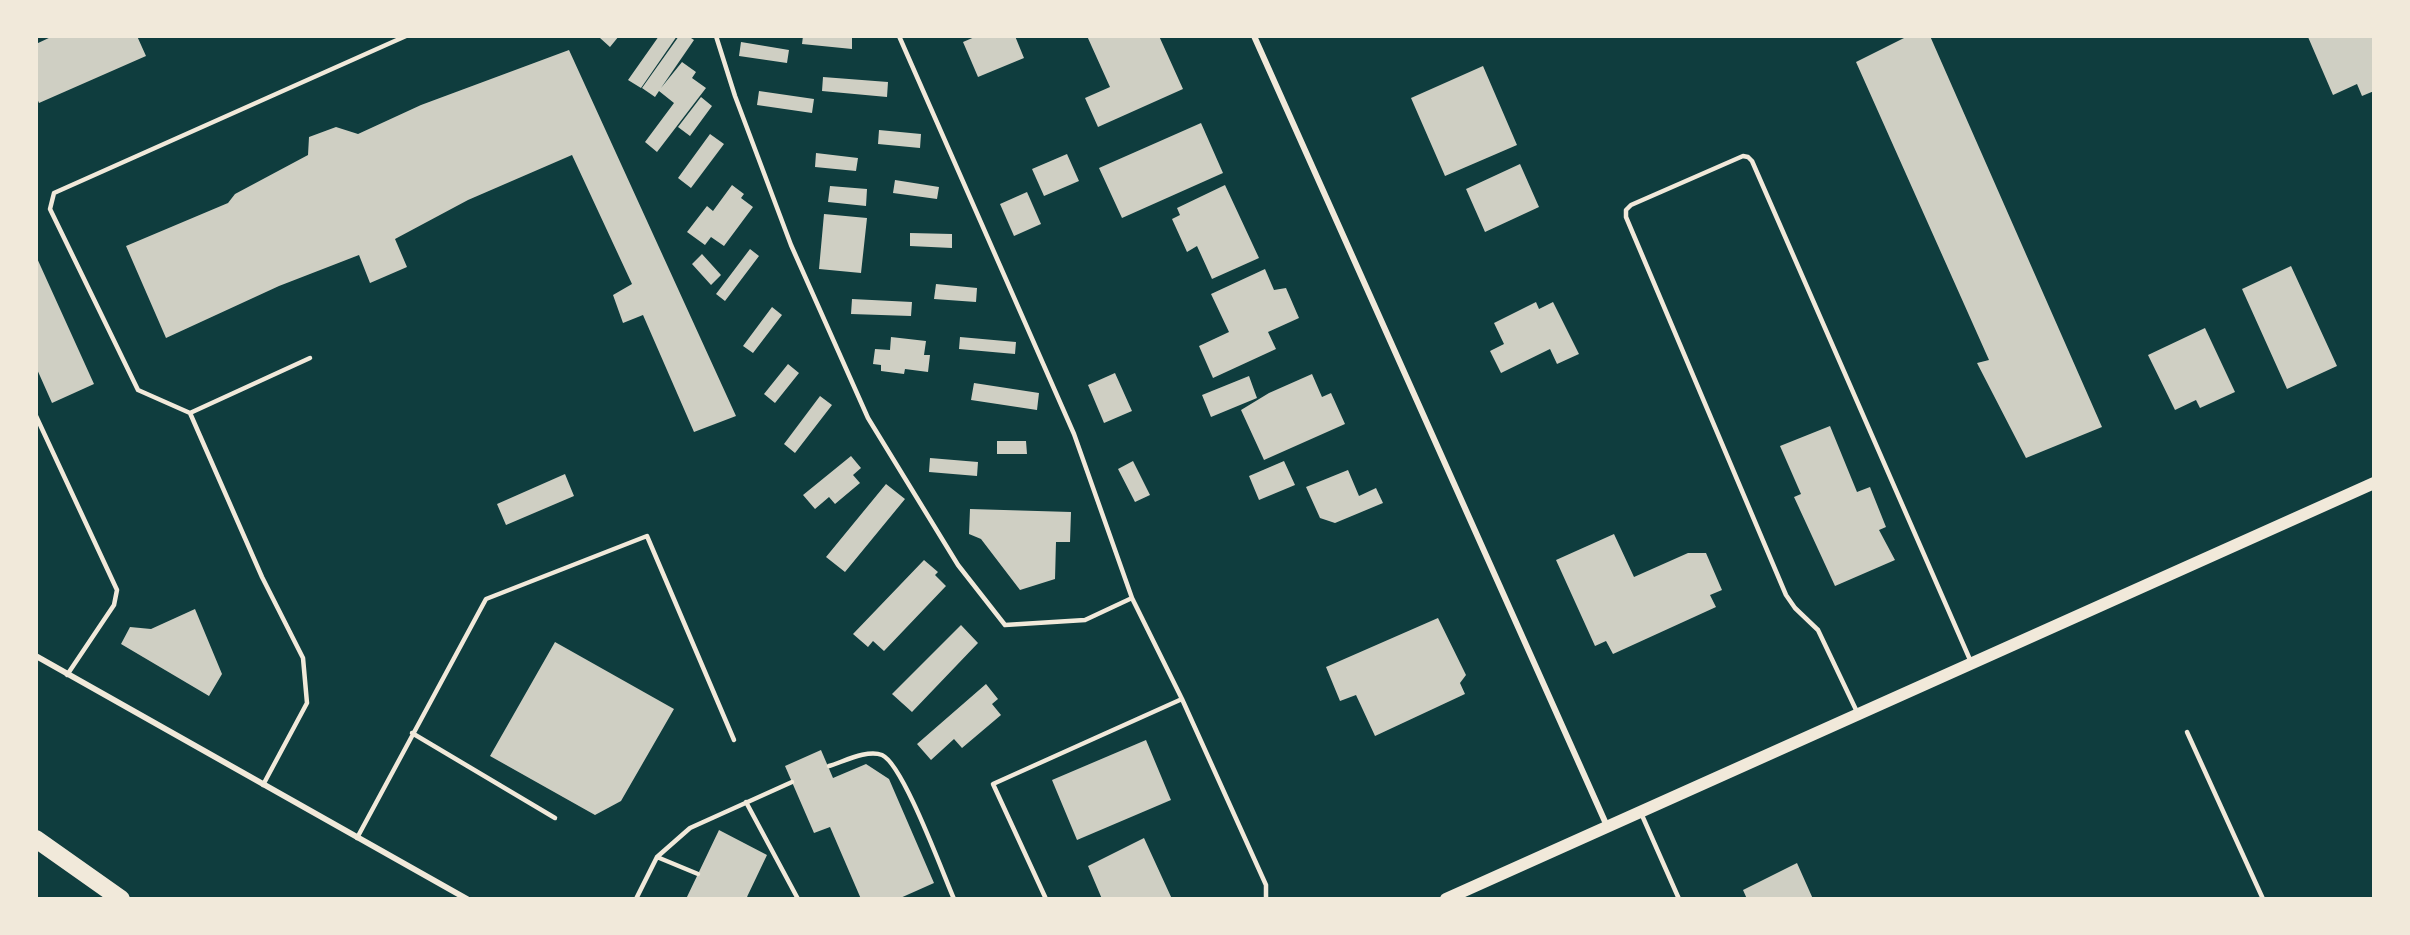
<!DOCTYPE html>
<html>
<head>
<meta charset="utf-8">
<style>
  body { margin:0 }
  #map { position:relative; width:2410px; height:935px; overflow:hidden; background:#0f3d3e; font-family:"Public Sans",sans-serif }
  canvas { display:block }
  .frame { position:absolute; inset:0; border:38px solid #f1e9da; pointer-events:none }
</style>
</head>
<body>
<div id="map">
<canvas width="2410" height="935"></canvas>
<div class="frame"></div>
</div>
<script>
const g = document.querySelector('canvas').getContext('2d');
g.lineJoin = 'round';
function fill(path, color) { g.fillStyle = color; g.fill(path, 'evenodd'); }
function trace(path, color, width, dash) { g.strokeStyle = color; g.lineWidth = width; g.lineCap = dash ? 'butt' : 'round'; g.setLineDash(dash || []); g.stroke(path); }
fill(new Path2D(`
  M 53,36 L 137,36 L 146,56 L 39,103 L 36,96 L 36,44 Z
  M 602,36 L 619,36 L 610,47 L 600,38 Z
  M 659,36 L 677,36 L 641,88 L 628,80 Z
  M 679,36 L 688,36 L 694,40 L 661,88 L 682,62 L 696,72 L 692,78 L 706,88 L 657,152 L 645,142 L 674,103 L 659,91 L 655,97 L 642,88 Z
  M 803,36 L 852,36 L 852,49 L 802,44 Z
  M 977,36 L 1015,36 L 1024,58 L 978,77 L 963,42 Z
  M 1087,36 L 1159,36 L 1183,89 L 1098,127 L 1085,98 L 1110,87 Z
  M 1908,36 L 1930,36 L 2102,427 L 2026,458 L 1977,363 L 1989,360 L 1856,62 Z
  M 2311,36 L 2374,36 L 2374,91 L 2362,96 L 2357,84 L 2333,95 L 2308,37 Z
  M 741,42 L 789,50 L 787,63 L 739,56 Z
  M 569,50 L 736,416 L 694,432 L 643,315 L 623,323 L 613,295 L 632,284 L 572,155 L 468,200 L 395,239 L 407,267 L 370,283 L 359,255 L 279,286 L 166,338 L 126,246 L 228,203 L 235,194 L 308,155 L 309,137 L 336,127 L 358,134 L 421,105 Z
  M 1483,66 L 1517,145 L 1445,176 L 1411,98 Z
  M 823,77 L 888,82 L 887,97 L 822,91 Z
  M 759,91 L 814,99 L 812,113 L 757,105 Z
  M 701,97 L 712,106 L 690,136 L 678,127 Z
  M 1201,123 L 1223,173 L 1122,218 L 1099,168 Z
  M 879,130 L 921,134 L 920,148 L 878,144 Z
  M 710,134 L 724,144 L 691,188 L 678,178 Z
  M 816,153 L 858,158 L 856,171 L 815,167 Z
  M 1067,154 L 1079,181 L 1044,196 L 1032,169 Z
  M 1520,164 L 1539,207 L 1485,232 L 1466,189 Z
  M 895,180 L 939,187 L 937,199 L 893,193 Z
  M 732,185 L 744,194 L 741,198 L 753,207 L 724,246 L 711,237 L 705,245 L 687,232 L 707,206 L 713,211 Z
  M 1225,185 L 1259,258 L 1212,279 L 1197,246 L 1187,252 L 1172,219 L 1180,215 L 1177,208 Z
  M 830,186 L 867,189 L 866,206 L 828,202 Z
  M 1027,192 L 1041,224 L 1014,236 L 1000,204 Z
  M 824,214 L 867,218 L 861,273 L 819,269 Z
  M 910,233 L 952,234 L 952,248 L 910,246 Z
  M 750,249 L 759,256 L 725,301 L 716,294 Z
  M 702,254 L 721,275 L 711,285 L 692,264 Z
  M 36,256 L 94,384 L 52,403 L 36,367 Z
  M 2291,266 L 2337,366 L 2287,389 L 2242,289 Z
  M 1265,269 L 1274,290 L 1286,288 L 1299,318 L 1268,332 L 1276,349 L 1213,378 L 1199,346 L 1229,332 L 1211,294 Z
  M 936,284 L 977,288 L 976,302 L 934,299 Z
  M 852,299 L 912,302 L 911,316 L 851,314 Z
  M 1536,302 L 1539,309 L 1553,302 L 1579,354 L 1557,364 L 1550,349 L 1501,373 L 1490,351 L 1504,344 L 1494,323 Z
  M 772,307 L 782,315 L 753,353 L 743,346 Z
  M 2205,328 L 2235,392 L 2200,408 L 2196,400 L 2175,410 L 2148,355 Z
  M 891,337 L 926,341 L 924,355 L 930,355 L 928,372 L 905,369 L 904,374 L 881,371 L 881,365 L 873,364 L 875,349 L 890,350 Z
  M 960,337 L 1016,342 L 1015,354 L 959,349 Z
  M 788,364 L 799,373 L 775,403 L 764,394 Z
  M 1115,373 L 1132,411 L 1104,423 L 1088,385 Z
  M 1312,374 L 1322,397 L 1331,393 L 1345,424 L 1264,460 L 1241,410 L 1269,393 Z
  M 1249,376 L 1257,398 L 1211,417 L 1202,395 Z
  M 974,383 L 1039,393 L 1037,410 L 971,400 Z
  M 820,396 L 832,405 L 795,453 L 784,444 Z
  M 1830,426 L 1857,492 L 1870,487 L 1886,527 L 1879,530 L 1895,560 L 1835,586 L 1794,497 L 1801,494 L 1780,446 Z
  M 997,441 L 1026,441 L 1027,454 L 997,454 Z
  M 851,456 L 861,468 L 853,475 L 860,483 L 835,504 L 829,497 L 815,509 L 803,495 Z
  M 930,458 L 978,462 L 977,476 L 929,472 Z
  M 1133,461 L 1150,495 L 1135,502 L 1118,469 Z
  M 1284,461 L 1295,485 L 1259,500 L 1249,476 Z
  M 1348,470 L 1359,496 L 1376,488 L 1383,503 L 1335,523 L 1320,518 L 1306,487 Z
  M 565,474 L 574,496 L 506,525 L 497,504 Z
  M 886,484 L 905,499 L 845,572 L 826,557 Z
  M 970,509 L 1071,512 L 1070,542 L 1056,542 L 1055,579 L 1020,590 L 981,539 L 969,534 Z
  M 1614,534 L 1634,577 L 1688,553 L 1706,553 L 1722,590 L 1710,595 L 1716,607 L 1613,654 L 1606,641 L 1595,646 L 1556,560 Z
  M 924,560 L 938,572 L 935,575 L 946,586 L 884,651 L 873,641 L 868,647 L 853,634 Z
  M 195,609 L 222,674 L 209,696 L 121,644 L 130,627 L 151,629 Z
  M 1438,618 L 1466,675 L 1460,683 L 1465,694 L 1375,736 L 1356,695 L 1340,701 L 1326,667 Z
  M 961,625 L 978,643 L 912,712 L 892,694 Z
  M 555,642 L 674,709 L 621,801 L 595,815 L 490,756 Z
  M 986,684 L 998,699 L 992,704 L 1001,715 L 962,748 L 954,739 L 931,760 L 917,744 Z
  M 1146,740 L 1171,800 L 1077,840 L 1052,780 Z
  M 821,750 L 833,778 L 866,764 L 889,779 L 934,883 L 898,899 L 861,899 L 830,827 L 814,833 L 785,766 Z
  M 719,830 L 767,855 L 746,899 L 686,899 Z
  M 1144,838 L 1172,899 L 1102,899 L 1088,866 Z
  M 1797,863 L 1813,899 L 1747,899 L 1743,890 Z`), '#cfcfc3');
trace(new Path2D(`
  M 716,36 L 735,96 L 791,245 L 868,418 L 958,565 L 1005,625 L 1085,620 L 1132,598
  M 899,36 L 1074,434 L 1132,598 L 1182,699 L 1266,885 L 1266,899
  M 190,413 L 138,390 L 50,209 L 54,193 L 406,36
  M 36,416 L 117,590 L 114,605 L 67,675
  M 1858,714 L 1818,630 L 1795,608 L 1786,595 L 1626,217 L 1626,210 L 1631,205 L 1743,156 L 1748,157 L 1752,161 L 1971,662
  M 2187,732 L 2263,899
  M 412,733 L 555,818
  M 829,766 C 843,762 867,749 882,755 C 903,764 943,874 954,899
  M 263,785 L 307,703 L 303,658 L 262,577 L 190,413 L 310,358
  M 746,802 L 798,899
  M 1641,813 L 1679,899
  M 357,838 L 486,599 L 647,536 L 734,740
  M 657,857 L 698,874
  M 636,899 L 657,857 L 690,828 L 792,782
  M 746,899 L 747,899
  M 1046,899 L 993,784 L 1182,699`), '#f1e9da', 4.5);
trace(new Path2D(`
  M 1254,36 L 1607,826
  M 36,656 L 467,899`), '#f1e9da', 6);
trace(new Path2D(`
  M 1446,899 C 1755,759 2066,624 2374,483`), '#f1e9da', 12);
trace(new Path2D(`
  M 36,839 L 121,899`), '#f1e9da', 18);
</script>
</body>
</html>
